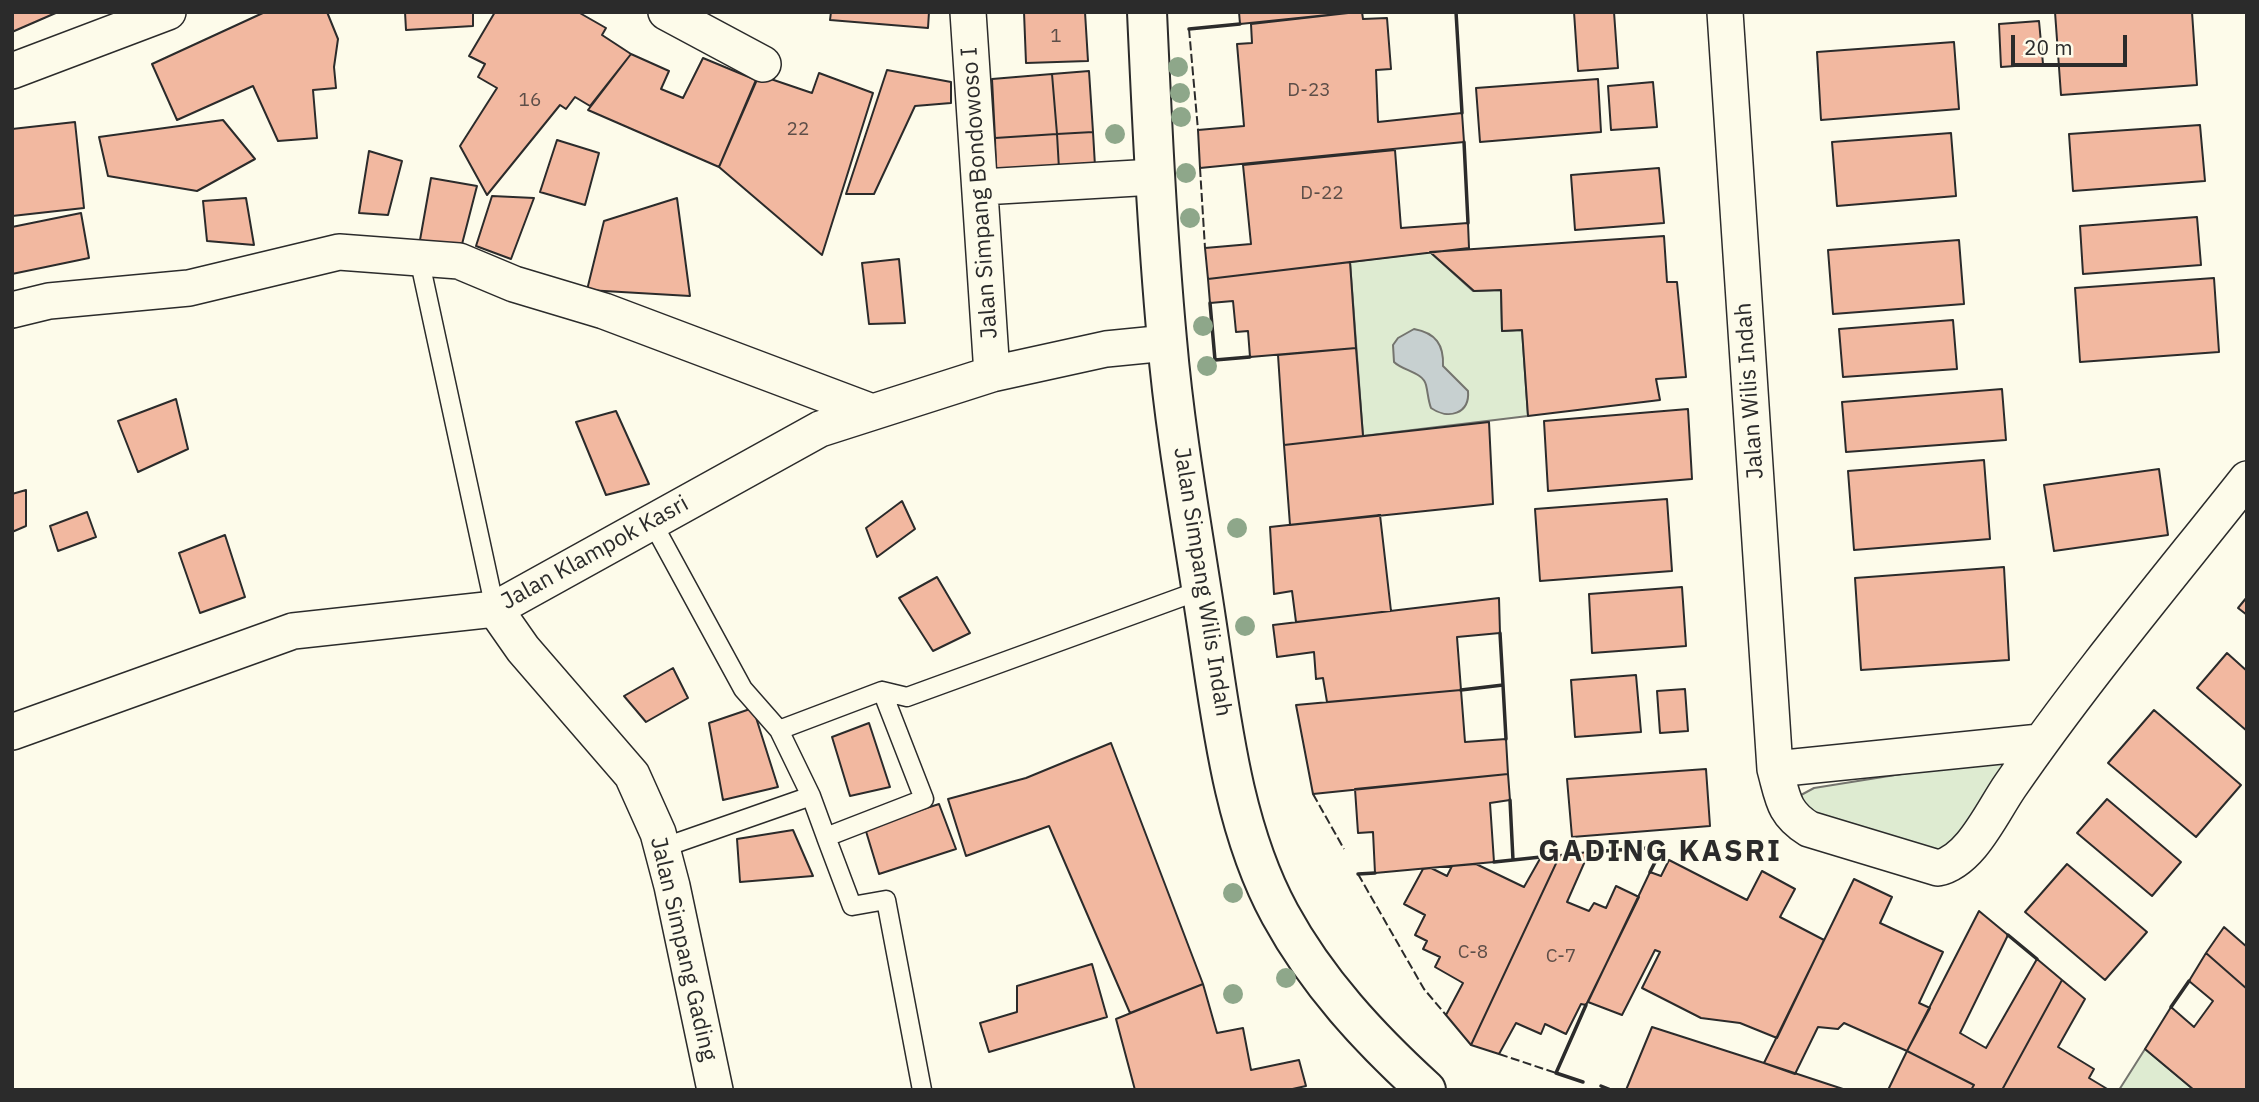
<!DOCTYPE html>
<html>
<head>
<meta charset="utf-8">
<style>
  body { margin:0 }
  #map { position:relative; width:2259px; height:1102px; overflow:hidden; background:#fdfbea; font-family:"IBM Plex Sans",sans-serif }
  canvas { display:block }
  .frame { position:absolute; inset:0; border:14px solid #2b2b2b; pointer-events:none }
  .scale { position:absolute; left:2011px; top:35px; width:116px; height:32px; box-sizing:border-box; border:4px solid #2b2b2b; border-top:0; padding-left:9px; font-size:21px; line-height:24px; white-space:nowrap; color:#2b2b2b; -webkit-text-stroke:5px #fdfbea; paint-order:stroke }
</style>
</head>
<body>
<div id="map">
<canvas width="2259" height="1102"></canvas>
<div class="frame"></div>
<div class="scale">20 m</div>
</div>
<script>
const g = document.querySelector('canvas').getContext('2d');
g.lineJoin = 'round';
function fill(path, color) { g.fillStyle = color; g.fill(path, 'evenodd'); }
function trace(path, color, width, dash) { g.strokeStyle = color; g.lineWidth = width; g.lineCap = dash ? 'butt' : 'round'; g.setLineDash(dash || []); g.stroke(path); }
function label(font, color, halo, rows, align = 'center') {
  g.font = font + ' "IBM Plex Sans",sans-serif'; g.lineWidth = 5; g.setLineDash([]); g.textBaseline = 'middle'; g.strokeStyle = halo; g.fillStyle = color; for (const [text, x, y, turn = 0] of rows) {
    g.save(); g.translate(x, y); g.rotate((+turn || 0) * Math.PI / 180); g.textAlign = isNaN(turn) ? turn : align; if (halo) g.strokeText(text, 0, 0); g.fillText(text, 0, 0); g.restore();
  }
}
const green = new Path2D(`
  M 1430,252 L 1473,291 L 1501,290 L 1502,331 L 1522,330 L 1528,416 L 1363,436 L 1350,262 Z
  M 2008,757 L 2013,759 L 1957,843 L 1935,855 L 1811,811 L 1803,805 L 1801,795 L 1814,788 Z
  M 2145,1049 L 2194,1090 L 2119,1090 Z`);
fill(green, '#deebd1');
trace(green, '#74746e', 2);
const water = new Path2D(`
  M 1414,329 C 1436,333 1444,345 1443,366 L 1468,391 C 1470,414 1448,420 1431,408 C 1428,400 1428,393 1426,385 C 1423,372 1403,371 1394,362 L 1393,345 L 1398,338 Z`);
fill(water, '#c7d0d0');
trace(water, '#74746e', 2);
const building = new Path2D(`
  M 12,12 L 58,12 L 12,32 Z
  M 265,12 L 327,12 L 338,39 L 334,67 L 336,88 L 313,90 L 317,138 L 278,141 L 253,86 L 177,120 L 152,64 Z
  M 405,12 L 473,12 L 473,26 L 406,30 Z
  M 495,12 L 578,12 L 606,28 L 602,35 L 631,54 L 590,106 L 575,97 L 566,109 L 560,105 L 487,195 L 460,146 L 497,88 L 478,77 L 485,64 L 469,56 Z
  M 831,12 L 929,12 L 928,28 L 830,20 Z
  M 1024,12 L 1085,12 L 1088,61 L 1026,63 Z
  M 1239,12 L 1357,12 L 1240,24 Z
  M 1357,12 L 1362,12 L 1363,19 L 1387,18 L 1391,69 L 1376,70 L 1378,122 L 1462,113 L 1464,142 L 1200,168 L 1198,130 L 1244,126 L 1237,44 L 1252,43 L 1251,24 Z
  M 1574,12 L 1614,12 L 1618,68 L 1578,71 Z
  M 2055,12 L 2192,12 L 2197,85 L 2061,95 Z
  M 2039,21 L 2043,64 L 2001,67 L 1999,24 Z
  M 1954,42 L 1959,109 L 1821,120 L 1817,52 Z
  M 631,54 L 669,71 L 661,89 L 683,98 L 703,58 L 756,80 L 719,167 L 588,110 Z
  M 887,70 L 951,82 L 951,103 L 915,106 L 874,194 L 846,194 Z
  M 1089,71 L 1093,132 L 1057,134 L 1052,74 Z
  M 819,73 L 873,93 L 822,255 L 719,167 L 759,75 L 812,93 Z
  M 1052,74 L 1057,134 L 995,138 L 992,79 Z
  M 1598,79 L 1601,132 L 1480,142 L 1476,88 Z
  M 1653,82 L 1657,127 L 1611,130 L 1608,86 Z
  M 223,120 L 255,159 L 197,191 L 108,176 L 99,137 Z
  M 75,122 L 84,208 L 12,216 L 12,129 Z
  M 2200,125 L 2205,181 L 2073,191 L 2069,134 Z
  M 1093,132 L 1095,166 L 1059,169 L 1057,134 Z
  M 1951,133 L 1956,196 L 1837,206 L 1832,142 Z
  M 1057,134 L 1059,169 L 996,174 L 995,138 Z
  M 557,140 L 599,153 L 585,205 L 540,192 Z
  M 1395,150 L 1401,228 L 1468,223 L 1469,248 L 1208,279 L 1205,248 L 1251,244 L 1243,165 Z
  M 369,151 L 402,161 L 388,215 L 359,213 Z
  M 1659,168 L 1664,223 L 1575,230 L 1571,175 Z
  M 431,178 L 477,186 L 461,248 L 420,240 Z
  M 492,196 L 534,198 L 511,259 L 476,246 Z
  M 246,198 L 254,245 L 207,241 L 203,201 Z
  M 677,198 L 690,296 L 587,290 L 604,221 Z
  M 81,213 L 89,258 L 12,274 L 12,227 Z
  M 2197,217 L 2201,265 L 2083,274 L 2080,226 Z
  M 1664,236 L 1667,282 L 1677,282 L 1686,377 L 1656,379 L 1660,400 L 1528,416 L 1522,330 L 1502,331 L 1501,290 L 1474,291 L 1430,252 Z
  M 1959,240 L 1964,304 L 1833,314 L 1828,250 Z
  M 899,259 L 905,323 L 869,324 L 862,263 Z
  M 1350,262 L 1356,348 L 1250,357 L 1248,331 L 1236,332 L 1233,301 L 1210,303 L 1208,279 Z
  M 2214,278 L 2219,352 L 2080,362 L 2075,288 Z
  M 1953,320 L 1957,369 L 1843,377 L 1839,329 Z
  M 1356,348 L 1363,436 L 1284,445 L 1278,355 Z
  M 2002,389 L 2006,440 L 1846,452 L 1842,402 Z
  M 176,399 L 188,449 L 138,472 L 118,421 Z
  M 1688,409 L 1692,479 L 1548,491 L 1544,421 Z
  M 616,411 L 649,484 L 606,495 L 576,422 Z
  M 1489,422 L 1493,504 L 1290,525 L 1284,445 Z
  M 1984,460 L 1990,539 L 1854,550 L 1848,471 Z
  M 2159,469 L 2168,535 L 2054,551 L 2044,485 Z
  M 26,490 L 26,526 L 12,532 L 12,494 Z
  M 1667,499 L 1672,571 L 1540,581 L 1535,509 Z
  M 902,501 L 915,529 L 877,557 L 866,528 Z
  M 87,512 L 96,537 L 58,551 L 50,526 Z
  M 1380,515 L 1391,611 L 1296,622 L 1292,591 L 1274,594 L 1270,527 Z
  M 225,535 L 245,597 L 200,613 L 179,553 Z
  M 2004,567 L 2009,660 L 1861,670 L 1855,578 Z
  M 937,577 L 970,633 L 933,651 L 899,598 Z
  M 1682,587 L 1686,646 L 1592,653 L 1589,594 Z
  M 2247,597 L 2247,615 L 2238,608 Z
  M 1499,598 L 1500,633 L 1457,637 L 1461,690 L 1327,702 L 1323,678 L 1316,679 L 1314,652 L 1277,657 L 1273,625 Z
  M 2227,653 L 2247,671 L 2247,731 L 2197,688 Z
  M 673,668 L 688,698 L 646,722 L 624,696 Z
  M 1636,675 L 1641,732 L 1575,737 L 1571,680 Z
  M 1685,689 L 1688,731 L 1660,733 L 1657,691 Z
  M 1461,690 L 1465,742 L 1506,739 L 1508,774 L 1313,794 L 1296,705 Z
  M 753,708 L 778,787 L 723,800 L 709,723 Z
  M 2154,710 L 2241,785 L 2196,837 L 2108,763 Z
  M 869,723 L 890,787 L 850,796 L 832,737 Z
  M 1111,743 L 1203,984 L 1130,1013 L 1049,826 L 966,856 L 948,799 L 1026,778 Z
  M 1706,769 L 1710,826 L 1572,837 L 1567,779 Z
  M 1508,774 L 1510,800 L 1490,803 L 1494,862 L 1375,873 L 1373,832 L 1358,833 L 1355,789 Z
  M 2107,799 L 2181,862 L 2152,896 L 2077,833 Z
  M 939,804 L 956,849 L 879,874 L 865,828 Z
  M 793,830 L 813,876 L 740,882 L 737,839 Z
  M 1589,852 L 1567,902 L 1589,911 L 1594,903 L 1606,908 L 1616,886 L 1639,897 L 1586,1005 L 1581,1004 L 1566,1034 L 1545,1024 L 1541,1034 L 1516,1023 L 1499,1054 L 1471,1045 L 1560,855 Z
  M 1560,855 L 1471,1045 L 1446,1015 L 1463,983 L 1435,967 L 1440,957 L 1423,949 L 1427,941 L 1415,935 L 1425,915 L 1404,904 L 1423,869 L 1431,868 L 1447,876 L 1452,866 L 1476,864 L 1524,887 L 1541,857 Z
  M 1669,860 L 1747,900 L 1762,871 L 1795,889 L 1780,917 L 1824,940 L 1777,1038 L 1740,1023 L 1701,1018 L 1642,988 L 1660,952 L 1655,950 L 1622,1015 L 1588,1002 L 1650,872 L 1661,876 Z
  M 2067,864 L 2147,932 L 2105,980 L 2025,912 Z
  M 1854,879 L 1892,897 L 1880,923 L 1943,952 L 1919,1003 L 1930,1008 L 1907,1051 L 1844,1023 L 1838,1029 L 1818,1027 L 1795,1074 L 1764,1063 Z
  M 1979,911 L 2008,935 L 1960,1033 L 1986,1048 L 2037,959 L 2062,980 L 2002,1090 L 1971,1090 L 1974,1085 L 1907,1051 Z
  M 2224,927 L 2247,947 L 2247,989 L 2206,953 Z
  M 2206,953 L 2247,989 L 2247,1090 L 2194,1090 L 2145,1049 L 2171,1007 L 2194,1027 L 2213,1001 L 2189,981 Z
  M 1092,964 L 1107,1017 L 989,1052 L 980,1023 L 1017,1012 L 1017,986 Z
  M 2062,980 L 2085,999 L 2058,1047 L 2094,1069 L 2089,1078 L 2109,1090 L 2002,1090 Z
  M 1203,984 L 1217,1033 L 1243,1028 L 1251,1070 L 1299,1060 L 1306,1086 L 1288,1090 L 1135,1090 L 1116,1019 Z
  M 1652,1027 L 1764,1063 L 1846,1090 L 1626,1090 Z
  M 1907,1051 L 1974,1085 L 1971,1090 L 1888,1090 Z`);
fill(building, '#f2b8a0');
trace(building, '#2b2b2b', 2);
const lane = new Path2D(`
  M 419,258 L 495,609
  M 652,522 L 743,689 L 779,730
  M 811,796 L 826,837 L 924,799 L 882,691
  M 826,837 L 852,906 L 886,900 L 922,1090
  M 662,848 L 811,796 L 779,730 L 882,691 L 907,697 L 1201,590`);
const street = new Path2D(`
  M 666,12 L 763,64
  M 968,12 L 992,374
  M 1725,12 L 1775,769 C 1783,798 1783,813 1809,829 L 1938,868 C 1971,861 1992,812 2010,786 C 2083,680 2167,580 2247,479
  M 12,71 L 168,12
  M 982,187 L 1154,177
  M 12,310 L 49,301 L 189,288 L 339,252 L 459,261 L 514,284 L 604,311 L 872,412
  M 495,609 L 523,649 L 632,775 L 658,833 L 672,886 L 715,1090
  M 12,732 L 293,631 L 495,609 L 820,429 L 992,374 L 1106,349 L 1167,343
  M 1775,769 L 2040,742`);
const secondary = new Path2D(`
  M 1147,12 C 1152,122 1157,231 1167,340 C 1175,433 1192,526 1206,619 C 1221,716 1232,826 1280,914 C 1317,982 1369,1038 1426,1090`);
trace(lane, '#2b2b2b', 21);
trace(street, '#2b2b2b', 38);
trace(secondary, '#2b2b2b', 42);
trace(lane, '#fdfbea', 18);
trace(street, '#fdfbea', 35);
trace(secondary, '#fdfbea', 38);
trace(new Path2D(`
  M 1189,29 L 1198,130
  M 1200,168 L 1205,248
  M 1313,794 L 1344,849
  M 1358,874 L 1424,989 L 1446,1015
  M 1499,1054 L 1556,1073`), '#2b2b2b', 2, [9, 3.5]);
trace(new Path2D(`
  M 1456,12 L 1462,113
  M 1189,29 L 1240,24
  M 1464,142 L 1468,223
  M 1210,303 L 1215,360 L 1250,357
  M 1503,685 L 1506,739
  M 1461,690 L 1503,685 L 1500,633
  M 1510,800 L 1513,860
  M 1589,852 L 1663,847 L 1650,872
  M 1494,862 L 1541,857
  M 1358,874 L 1375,873
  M 2008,935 L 2037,959
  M 2171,1007 L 2189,981
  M 1583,1082 L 1556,1073 L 1586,1005
  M 1601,1086 L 1611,1090`), '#2b2b2b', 3.5);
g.fillStyle = '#8ea78a';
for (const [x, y] of [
  [1178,67],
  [1180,93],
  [1181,117],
  [1115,134],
  [1186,173],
  [1190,218],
  [1203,326],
  [1207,366],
  [1237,528],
  [1245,626],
  [1233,893],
  [1286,978],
  [1233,994]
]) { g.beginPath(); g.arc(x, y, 10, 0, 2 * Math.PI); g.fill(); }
label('19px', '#5d4e48', null, [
  ["1",1056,37],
  ["D-23",1309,91],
  ["16",530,101],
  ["22",798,130],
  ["D-22",1322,194],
  ["C-8",1473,953],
  ["C-7",1561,957]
]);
label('23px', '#2b2b2b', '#fdfbea', [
  ["Jalan Simpang Bondowoso I",980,193,-94],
  ["Jalan Wilis Indah",1750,391,-94],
  ["Jalan Klampok Kasri",595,553,-29],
  ["Jalan Simpang Wilis Indah",1202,582,81],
  ["Jalan Simpang Gading",683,949,77]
]);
g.letterSpacing = '2px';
label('bold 30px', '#2b2b2b', '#fdfbea', [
  ["GADING KASRI",1660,852]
]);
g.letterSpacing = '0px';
</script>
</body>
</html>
